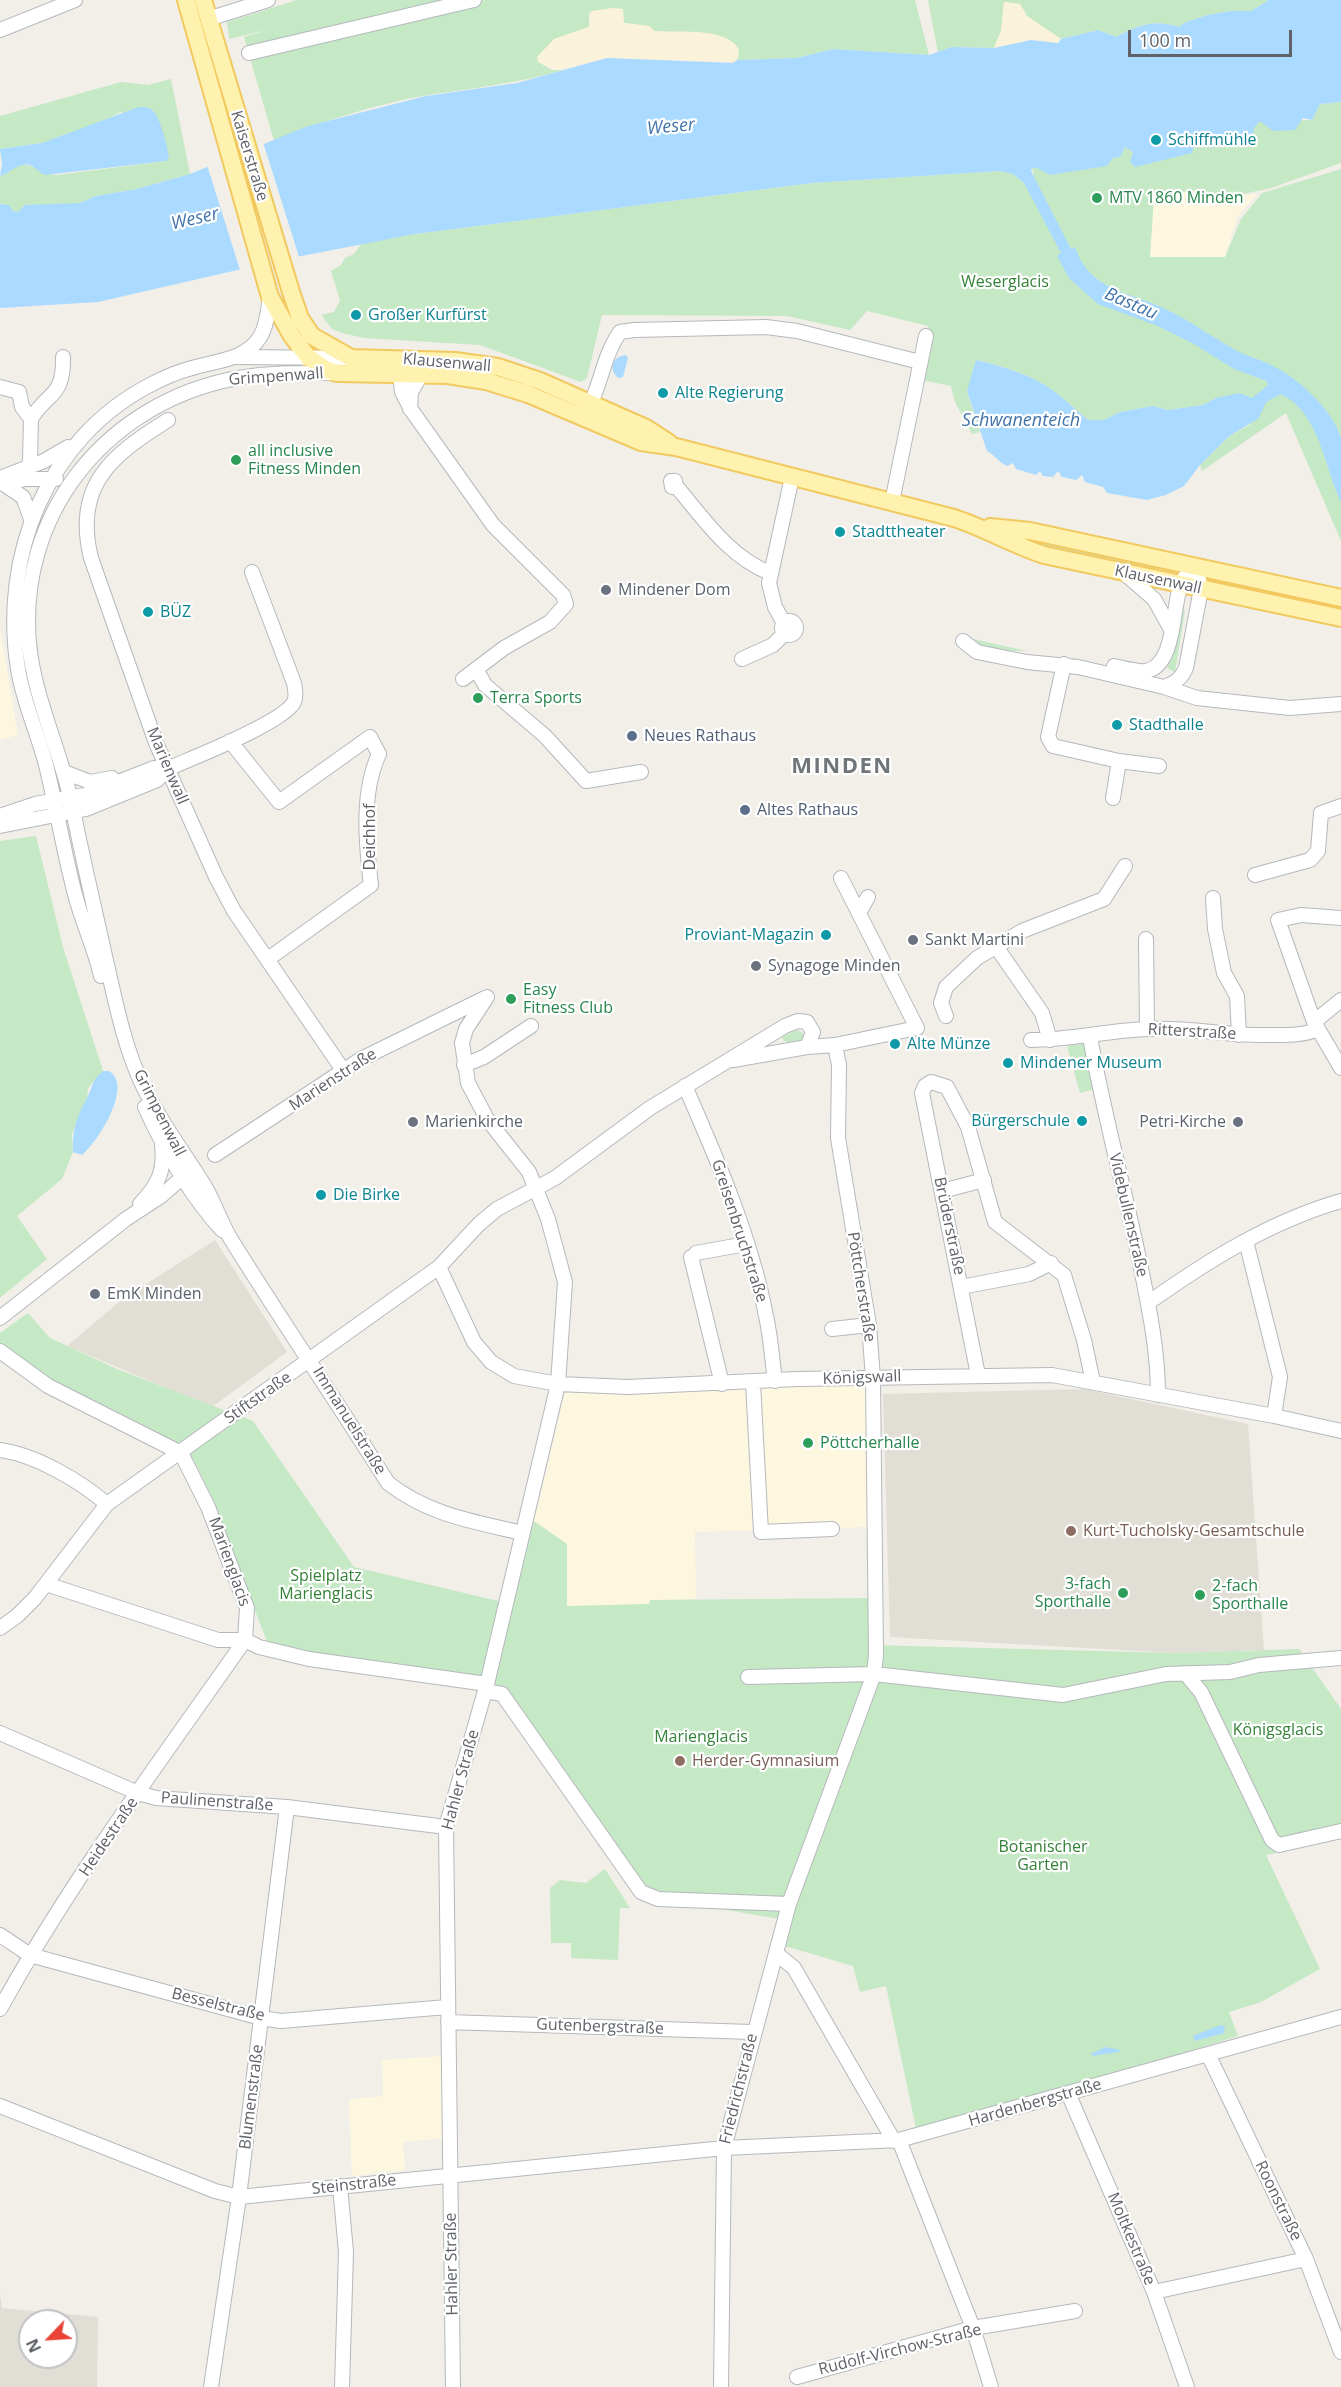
<!DOCTYPE html>
<html>
<head>
<meta charset="utf-8">
<style>
  body { margin:0 }
  #map { position:relative; width:1341px; height:2387px; overflow:hidden; background:#f1efe8; font-family:"Open Sans",sans-serif }
  canvas { display:block }
  .north { position:absolute; left:18px; top:2309px; width:60px; height:60px; box-sizing:border-box; background:#fff; border:2px solid #bfc1c3; border-radius:50%; rotate:245deg; font-size:16px; font-weight:700; line-height:24px; text-align:center; color:#5f6368 }
  .north::after { content:''; display:block; margin:auto; width:21px; height:27px; background:#ea4335; clip-path:polygon(50% 0,100% 100%,50% 72%,0 100%) }
  .scale { position:absolute; left:1128px; top:30px; width:164px; height:27px; box-sizing:border-box; border:3px solid #5f6368; border-top:0; padding-left:8px; font-size:18px; line-height:21px; white-space:nowrap; color:#5f6368; -webkit-text-stroke:4px #fff; paint-order:stroke }
</style>
</head>
<body>
<div id="map">
<canvas width="1341" height="2387"></canvas>
<div class="north">N</div>
<div class="scale">100 m</div>
</div>
<script>
const g = document.querySelector('canvas').getContext('2d');
g.lineJoin = 'round';
function fill(path, color) { g.fillStyle = color; g.fill(path, 'evenodd'); }
function trace(path, color, width, dash) { g.strokeStyle = color; g.lineWidth = width; g.lineCap = dash ? 'butt' : 'round'; g.setLineDash(dash || []); g.stroke(path); }
function label(font, color, halo, rows, align = 'center') {
  g.font = font + ' "Open Sans",sans-serif'; g.lineWidth = 4.5; g.setLineDash([]); g.textBaseline = 'middle'; g.strokeStyle = halo; g.fillStyle = color; for (const [text, x, y, turn = 0] of rows) {
    g.save(); g.translate(x, y); g.rotate((+turn || 0) * Math.PI / 180); g.textAlign = isNaN(turn) ? turn : align; if (halo) g.strokeText(text, 0, 0); g.fillText(text, 0, 0); g.restore();
  }
}
fill(new Path2D(`
  M 1201,190 L 1215,200 L 1257,194 L 1237,217 L 1225,257 L 1150,258 L 1154,195 Z
  M 0,601 L 0,629 L 18,735 L 0,740 Z
  M 866,1385 L 868,1527 L 695,1532 L 696,1599 L 650,1600 L 650,1604 L 567,1606 L 567,1544 L 534,1521 L 565,1393 Z
  M 443,2056 L 444,2138 L 403,2142 L 405,2170 L 352,2176 L 349,2099 L 383,2096 L 382,2060 Z`), '#fef7e0');
fill(new Path2D(`
  M 215,1240 L 287,1352 L 212,1407 L 67,1346 L 138,1286 L 140,1288 Z
  M 1084,1389 L 1248,1424 L 1264,1650 L 1175,1653 L 890,1637 L 883,1394 Z
  M 0,2294 L 2,2308 L 98,2317 L 97,2387 L 0,2387 ZM 30,2321 L 66,2321 L 66,2357 L 30,2357 Z`), '#e1ded6');
fill(new Path2D(`
  M 297,0 L 915,0 L 929,55 L 833,49 L 797,58 L 737,60 L 739,55 L 716,35 L 654,31 L 649,26 L 623,23 L 613,8 L 589,13 L 589,27 L 554,39 L 538,62 L 552,70 L 564,70 C 519,83 474,88 428,95 C 381,103 318,122 274,141 L 244,37 L 267,30 L 229,39 L 227,22 Z
  M 928,0 L 1269,0 L 1251,11 L 1230,11 L 1208,15 L 1186,22 L 1179,27 C 1154,19 1139,25 1116,37 L 1098,30 L 1061,39 L 1027,16 L 1020,4 L 1004,2 L 1001,31 L 994,48 L 952,47 L 938,53 Z
  M 171,79 L 190,174 L 137,189 L 96,196 L 80,203 L 18,212 L 13,211 L 9,205 L 0,204 L 0,176 C 7,174 14,166 21,165 C 34,163 41,175 57,175 L 166,161 L 121,112 L 90,128 L 42,143 L 0,149 L 0,116 L 121,82 L 148,85 Z
  M 1341,102 L 1341,163 L 1271,188 L 1215,200 L 1201,190 L 1154,195 L 1150,257 L 1225,257 L 1241,219 L 1262,193 L 1341,169 L 1341,541 L 1286,413 L 1202,471 L 1200,465 L 1228,437 L 1251,424 L 1216,398 L 1203,405 L 1168,410 L 1153,406 L 1120,412 L 1104,420 L 1088,420 C 1078,412 1069,403 1059,395 C 1037,377 1004,366 977,360 L 967,391 L 980,432 L 972,434 L 955,402 L 951,386 L 917,379 L 928,326 L 867,311 L 850,330 L 787,316 L 602,315 L 587,378 L 581,382 L 480,345 L 364,338 L 342,333 L 332,329 L 321,315 L 334,312 L 340,300 L 331,271 L 341,265 L 345,258 L 354,254 L 361,244 L 415,234 L 812,183 L 1000,171 L 1013,174 L 1026,185 L 1035,181 L 1032,168 L 1120,157 L 1125,147 L 1133,152 L 1196,134 L 1207,136 L 1211,148 L 1243,135 L 1260,121 L 1312,120 L 1320,104 Z
  M 1020,536 L 1157,566 L 1156,573 L 1062,553 L 1019,540 Z
  M 1182,609 L 1185,610 L 1175,672 L 1167,668 L 1173,655 Z
  M 970,639 L 973,639 L 1027,651 C 1010,651 992,650 973,647 Z
  M 36,836 L 63,947 L 103,1071 L 88,1088 L 87,1099 L 72,1134 L 73,1152 L 62,1179 L 17,1216 L 47,1259 L 0,1298 L 0,841 Z
  M 797,1030 L 803,1033 L 804,1037 L 796,1044 L 784,1041 L 782,1037 Z
  M 1085,1043 L 1095,1089 L 1080,1093 L 1067,1046 Z
  M 28,1313 L 50,1338 L 117,1369 L 253,1421 L 354,1567 L 511,1604 L 534,1521 L 567,1544 L 567,1606 L 649,1604 L 650,1600 L 870,1598 L 870,1645 L 1175,1653 L 1299,1649 L 1341,1709 L 1341,1839 L 1266,1855 L 1320,1969 L 1261,2002 L 1229,2012 L 1238,2036 L 1082,2085 L 916,2128 L 886,1986 L 860,1992 L 853,1966 L 785,1946 L 791,1921 L 639,1895 L 505,1690 L 494,1684 L 269,1647 L 211,1496 L 196,1464 L 181,1453 L 53,1385 L 0,1343 L 0,1333 Z
  M 605,1869 L 630,1908 L 620,1908 L 618,1960 L 571,1958 L 571,1943 L 551,1943 L 550,1888 L 560,1880 L 586,1883 Z`), '#c5e8c5');
fill(new Path2D(`
  M 1004,2 L 1020,4 L 1027,16 L 1061,39 L 1058,43 L 1030,40 L 994,48 L 1001,31 Z
  M 613,8 L 623,9 L 624,23 L 649,26 L 654,31 C 678,33 724,26 739,49 L 736,62 L 607,58 L 557,70 L 538,62 L 537,57 L 554,39 L 589,27 L 591,11 Z`), '#fbf3d9');
fill(new Path2D(`
  M 1269,0 L 1341,0 L 1341,102 L 1320,104 L 1312,120 L 1303,118 L 1295,130 L 1273,131 L 1260,121 L 1254,128 L 1253,136 L 1243,135 L 1237,143 L 1211,148 L 1207,136 L 1197,134 L 1192,153 L 1135,167 L 1130,162 L 1133,152 L 1125,147 L 1120,157 L 1113,158 L 1107,166 L 1050,175 L 1037,168 L 1032,168 L 1031,171 L 1071,249 L 1075,247 C 1089,288 1121,290 1156,305 C 1182,315 1207,334 1232,348 C 1244,356 1257,358 1269,364 C 1297,377 1332,408 1341,438 C 1341,454 1341,485 1341,502 C 1324,467 1320,413 1281,394 L 1266,402 L 1259,418 L 1228,437 L 1200,465 L 1184,486 L 1166,495 L 1147,500 L 1107,493 L 1103,487 L 1085,482 L 1082,475 L 1076,480 L 1062,477 L 1058,471 L 1053,477 L 1043,476 L 1040,471 L 1036,475 L 1016,469 L 1013,463 L 1007,466 C 998,462 995,455 987,451 L 967,391 L 976,360 C 1004,366 1037,377 1059,395 C 1069,403 1078,412 1088,420 L 1104,420 L 1120,412 L 1153,406 L 1168,410 L 1203,405 L 1216,398 L 1239,393 L 1252,398 L 1268,385 L 1267,381 L 1234,369 L 1194,344 L 1158,326 L 1098,304 L 1069,278 L 1057,256 L 1061,253 L 1024,183 L 1013,174 L 1000,171 L 812,183 L 415,234 L 281,260 L 98,302 L 0,308 L 0,204 L 9,205 L 13,211 L 18,212 L 25,205 L 80,203 L 96,196 L 137,189 L 190,174 L 308,126 L 426,96 L 517,83 L 607,58 L 733,63 L 737,60 L 797,58 L 833,49 L 929,55 L 952,47 L 994,48 L 1031,40 L 1058,43 L 1061,39 L 1098,30 L 1116,37 C 1139,25 1154,19 1179,27 L 1186,22 L 1208,15 L 1230,11 L 1251,11 Z
  M 139,107 C 143,107 150,107 153,111 C 160,117 168,148 169,157 L 166,161 L 45,175 C 40,173 37,169 32,166 C 20,160 11,173 0,176 L 2,164 L 0,149 L 42,143 Z
  M 626,355 L 628,358 L 623,377 L 618,378 C 608,368 612,357 626,355 Z
  M 103,1071 L 109,1071 C 134,1086 97,1143 82,1155 L 73,1152 C 72,1132 76,1118 86,1100 C 93,1088 90,1082 103,1071 Z
  M 1221,2025 L 1225,2027 L 1224,2033 L 1195,2041 L 1193,2036 Z
  M 1106,2047 L 1120,2050 L 1119,2052 L 1092,2056 L 1092,2053 Z`), '#aadaff');
fill(new Path2D(`
  M 263,142 L 300,260 L 241,273 L 207,165 Z`), '#f1efe8');
const minor = new Path2D(`
  M 208,19 L 268,0
  M 0,30 L 75,0
  M 249,53 L 474,0
  M 236,357 L 351,358
  M 405,367 L 400,374 L 402,392 L 412,411 L 493,525 L 563,595 L 566,604 L 550,622 L 504,648 L 463,679
  M 335,373 C 298,373 259,372 223,381 C 102,410 18,516 29,643 C 34,698 61,751 72,805 C 82,856 94,906 105,956 C 115,999 123,1043 142,1084 C 159,1120 183,1151 204,1185 C 215,1203 221,1224 232,1241 C 283,1323 337,1402 388,1483 C 429,1515 472,1521 522,1533
  M 0,387 L 19,392 L 22,407 L 31,419
  M 410,409 L 411,392 L 421,375
  M 587,411 C 601,386 603,356 620,332 L 634,330 L 766,327 L 797,331 L 920,362
  M 31,419 C 47,392 64,398 63,357
  M 168,420 C 112,455 73,485 91,558 L 156,743 L 216,877 L 234,911 L 343,1070
  M 27,474 L 30,460 L 31,419
  M 0,478 L 44,461 L 68,447
  M 7,484 L 24,479 L 56,479
  M 5,485 L 23,497 L 31,519
  M 676,486 L 672,487 L 671,481 L 675,481 L 676,486 C 704,519 729,557 770,573
  M 892,502 L 926,336
  M 1124,573 L 1154,599 L 1172,631
  M782 628a7 7 0 1 1 14 0a7 7 0 1 1-14 0Z
  M 784,623 L 775,607 L 769,583 L 792,477
  M 963,641 L 977,652 L 1027,662 L 1078,667 L 1164,687 L 1197,698 L 1290,708 L 1341,704
  M 742,659 L 773,645 L 784,634
  M 1064,664 L 1048,737 L 1053,746 L 1119,761 L 1159,766
  M 1114,666 C 1124,668 1136,672 1146,671 C 1176,666 1172,606 1181,584 C 1184,576 1189,572 1196,567 L 1201,589 L 1186,668 C 1181,679 1175,683 1164,687
  M 476,669 L 485,685 L 545,736 L 586,781 L 641,772
  M 230,741 L 279,802 L 370,737 L 379,754 C 361,793 366,843 371,885 L 268,959
  M 64,772 L 90,782 L 112,778
  M 1113,798 L 1119,761
  M 0,816 L 35,804 L 85,795 L 154,768 L 167,769
  M 0,826 L 86,809 L 157,780 L 167,769 C 192,758 283,723 294,702 C 297,696 295,689 294,683 L 252,572
  M 1255,875 L 1310,860 L 1318,851 L 1321,813 L 1341,806
  M 1213,898 L 1215,929 L 1224,973 L 1237,996 L 1239,1035
  M 860,911 L 868,897
  M 1341,918 L 1301,915 L 1278,920 L 1314,1022 L 1341,1068
  M 1146,939 L 1147,1029
  M 995,945 L 1042,1013 L 1050,1040
  M 101,976 C 95,949 83,924 76,898 C 64,854 57,809 46,765 C 38,733 23,702 18,669 C 0,557 46,439 150,385 C 163,378 177,372 192,368 C 215,361 246,360 260,337 C 267,326 268,310 270,297
  M 946,1016 L 941,1003 L 946,987 L 977,958 L 1022,931 L 1104,899 L 1125,866
  M 1314,1022 L 1341,1000
  M 1090,1037 C 1104,1116 1126,1194 1142,1273 C 1150,1313 1158,1353 1158,1395
  M 1031,1040 C 1071,1040 1110,1030 1149,1029 C 1189,1027 1228,1036 1268,1035 C 1285,1035 1303,1036 1318,1029
  M 733,1060 L 807,1047 L 835,1045 L 917,1028 L 841,878
  M 464,1065 L 484,1057 L 531,1026
  M 685,1086 C 717,1159 751,1237 766,1316 C 771,1338 772,1359 775,1381
  M 145,1107 C 165,1151 189,1194 222,1230
  M 215,1155 L 361,1059 L 485,998
  M 942,1191 L 984,1180
  M 140,1204 C 158,1185 165,1172 162,1144
  M 1246,1241 L 1280,1377 L 1274,1416
  M 696,1253 L 746,1244
  M 691,1257 L 722,1384
  M 439,1267 L 474,1342 L 491,1362 L 514,1376 L 558,1384 L 628,1387 L 797,1379 L 1052,1375 L 1274,1416 L 1341,1431
  M 961,1287 L 1029,1274 L 1051,1263
  M 1148,1303 C 1207,1261 1271,1221 1341,1201
  M 0,1318 L 126,1219 L 161,1196 L 183,1177
  M 832,1329 L 869,1325
  M 0,1351 L 48,1386 L 181,1453 L 208,1507 L 247,1608 L 245,1640 C 161,1760 71,1880 0,2009
  M 978,1375 L 922,1093 L 925,1086 L 931,1082 L 947,1087 L 968,1127 L 995,1222 L 1064,1275 L 1084,1340 L 1093,1382
  M 753,1383 L 761,1532 L 832,1529
  M 0,1450 C 36,1455 80,1481 107,1504
  M 46,1584 L 218,1640 L 245,1640
  M 0,1628 L 17,1616 L 35,1598 L 107,1504 L 439,1267 L 479,1224 L 497,1209 L 555,1178 L 650,1108 L 785,1026 L 798,1021 L 807,1022 L 813,1032 L 807,1047
  M 245,1640 L 259,1647 L 309,1659 L 487,1684
  M 1185,1673 L 1201,1692 L 1272,1840 L 1279,1845 L 1341,1831
  M 748,1677 L 874,1674 L 1063,1695 L 1166,1674 L 1230,1672 L 1259,1665 L 1341,1658
  M 485,1691 L 502,1694 L 641,1892 L 658,1899 L 789,1904
  M 0,1733 L 138,1793 L 156,1798 L 287,1807 L 446,1827
  M 0,1935 L 30,1955 L 261,2018 L 281,2021 L 447,2007
  M 777,1954 L 794,1968 L 894,2141
  M 448,2022 L 752,2032
  M 1208,2054 L 1306,2259 L 1341,2352
  M 1068,2093 L 1154,2292 L 1187,2387
  M 0,2106 L 215,2191 L 239,2197 L 724,2148 L 899,2140 L 1341,2017
  M 899,2140 L 973,2328 L 991,2387
  M 340,2186 L 346,2252 L 342,2387
  M 1154,2292 L 1306,2259
  M 797,2377 L 973,2328 L 1075,2311
  M 211,2387 L 239,2197 L 287,1807
  M 453,2387 L 446,1827 L 487,1684 L 558,1384 L 565,1282 L 548,1219 L 529,1172 L 487,1119 L 468,1083 L 462,1043 L 466,1029 L 487,997
  M 721,2387 L 724,2148 L 789,1904 L 874,1674 L 876,1655 L 873,1378 L 869,1325 L 838,1138 L 839,1065 L 835,1045`);
const major = new Path2D(`
  M 186,0 L 270,297 L 292,336 L 308,357 L 327,370 L 337,373 L 448,375 L 486,381 L 528,394 L 641,442 L 676,447 L 954,518 C 985,528 1013,545 1044,555 L 1341,618
  M 203,0 L 291,292 L 300,318 L 312,336 L 351,358 L 455,361 L 498,367 L 540,381 L 646,428 L 669,443
  M 990,527 L 1030,531 L 1341,598`);
trace(minor, '#b5b8bc', 16);
trace(major, '#f2c960', 20);
trace(minor, '#fff', 14);
trace(major, '#fff2af', 16);
for (const [x, y, r, color] of [
  [1156,140,6,"#0f9aa8"],
  [1097,198,6,"#2e9e5b"],
  [356,315,6,"#0f9aa8"],
  [663,393,6,"#0f9aa8"],
  [236,460,6,"#2e9e5b"],
  [840,532,6,"#0f9aa8"],
  [606,590,6,"#6b7280"],
  [148,612,6,"#0f9aa8"],
  [478,698,6,"#2e9e5b"],
  [1117,725,6,"#0f9aa8"],
  [632,736,6,"#5c6f8a"],
  [745,810,6,"#5c6f8a"],
  [826,935,6,"#0f9aa8"],
  [913,940,6,"#6b7280"],
  [756,966,6,"#6b7280"],
  [511,999,6,"#2e9e5b"],
  [895,1044,6,"#0f9aa8"],
  [1008,1063,6,"#0f9aa8"],
  [1082,1121,6,"#0f9aa8"],
  [413,1122,6,"#6b7280"],
  [1238,1122,6,"#6b7280"],
  [321,1195,6,"#0f9aa8"],
  [95,1294,6,"#6b7280"],
  [808,1443,6,"#2e9e5b"],
  [1071,1531,6,"#8d6e63"],
  [1123,1593,6,"#2e9e5b"],
  [1200,1595,6,"#2e9e5b"],
  [680,1761,6,"#8d6e63"]
]) { const dot = new Path2D(); dot.arc(x, y, r, 0, 2 * Math.PI); g.fillStyle = color; g.fill(dot); trace(dot, '#fff', 2); }
label('16px', '#0d838f', '#fff', [
  ["Schiffmühle",1168,140],
  ["Großer Kurfürst",368,315],
  ["Alte Regierung",675,393],
  ["Stadttheater",852,532],
  ["BÜZ",160,612],
  ["Stadthalle",1129,725],
  ["Proviant-Magazin",814,935,"right"],
  ["Alte Münze",907,1044],
  ["Mindener Museum",1020,1063],
  ["Bürgerschule",1070,1121,"right"],
  ["Die Birke",333,1195]
], 'left');
label('16px', '#5f6368', '#fff', [
  ["Kaiserstraße",249,156,73],
  ["Klausenwall",447,363,5],
  ["Grimpenwall",276,377,-4],
  ["Klausenwall",1158,580,12],
  ["Marienwall",167,766,67],
  ["Deichhof",370,837,-90],
  ["Ritterstraße",1192,1032,3],
  ["Marienstraße",333,1080,-33],
  ["Grimpenwall",159,1113,63],
  ["Videbullenstraße",1128,1215,77],
  ["Brüderstraße",949,1226,78],
  ["Greisenbruchstraße",739,1231,72],
  ["Pöttcherstraße",861,1287,81],
  ["Königswall",862,1378,-2],
  ["Stiftstraße",258,1398,-35],
  ["Immanuelstraße",349,1421,58],
  ["Marienglacis",229,1562,70],
  ["Hahler Straße",461,1780,-75],
  ["Paulinenstraße",217,1802,4],
  ["Heidestraße",109,1837,-56],
  ["Besselstraße",218,2005,14],
  ["Gutenbergstraße",600,2027,2],
  ["Friedrichstraße",739,2089,-76],
  ["Blumenstraße",252,2097,-83],
  ["Hardenbergstraße",1035,2103,-16],
  ["Steinstraße",354,2185,-6],
  ["Roonstraße",1278,2201,64],
  ["Moltkestraße",1131,2239,67],
  ["Hahler Straße",452,2264,-91],
  ["Rudolf-Virchow-Straße",900,2350,-14]
]);
label('16px', '#27864d', '#fff', [
  ["MTV 1860 Minden",1109,198],
  ["all inclusive",248,451],
  ["Fitness Minden",248,469],
  ["Terra Sports",490,698],
  ["Easy",523,990],
  ["Fitness Club",523,1008],
  ["Pöttcherhalle",820,1443],
  ["3-fach",1111,1584,"right"],
  ["Sporthalle",1111,1602,"right"],
  ["2-fach",1212,1586],
  ["Sporthalle",1212,1604]
], 'left');
label('16px', '#348238', '#fff', [
  ["Weserglacis",1005,282],
  ["Spielplatz",326,1576],
  ["Marienglacis",326,1594],
  ["Königsglacis",1278,1730],
  ["Marienglacis",701,1737],
  ["Botanischer",1043,1847],
  ["Garten",1043,1865]
]);
label('16px', '#5b616d', '#fff', [
  ["Mindener Dom",618,590],
  ["Sankt Martini",925,940],
  ["Synagoge Minden",768,966],
  ["Marienkirche",425,1122],
  ["Petri-Kirche",1226,1122,"right"],
  ["EmK Minden",107,1294]
], 'left');
label('16px', '#4e5e75', '#fff', [
  ["Neues Rathaus",644,736],
  ["Altes Rathaus",757,810]
], 'left');
label('16px', '#785e54', '#fff', [
  ["Kurt-Tucholsky-Gesamtschule",1083,1531],
  ["Herder-Gymnasium",692,1761]
], 'left');
label('italic 18px', '#4174aa', '#fff', [
  ["Weser",671,127,-5],
  ["Weser",195,219,-13],
  ["Bastau",1131,304,23],
  ["Schwanenteich",1021,421]
]);
g.letterSpacing = '1.5px';
label('bold 22px', '#70757a', '#fff', [
  ["MINDEN",842,767]
]);
g.letterSpacing = '0px';
</script>
</body>
</html>
